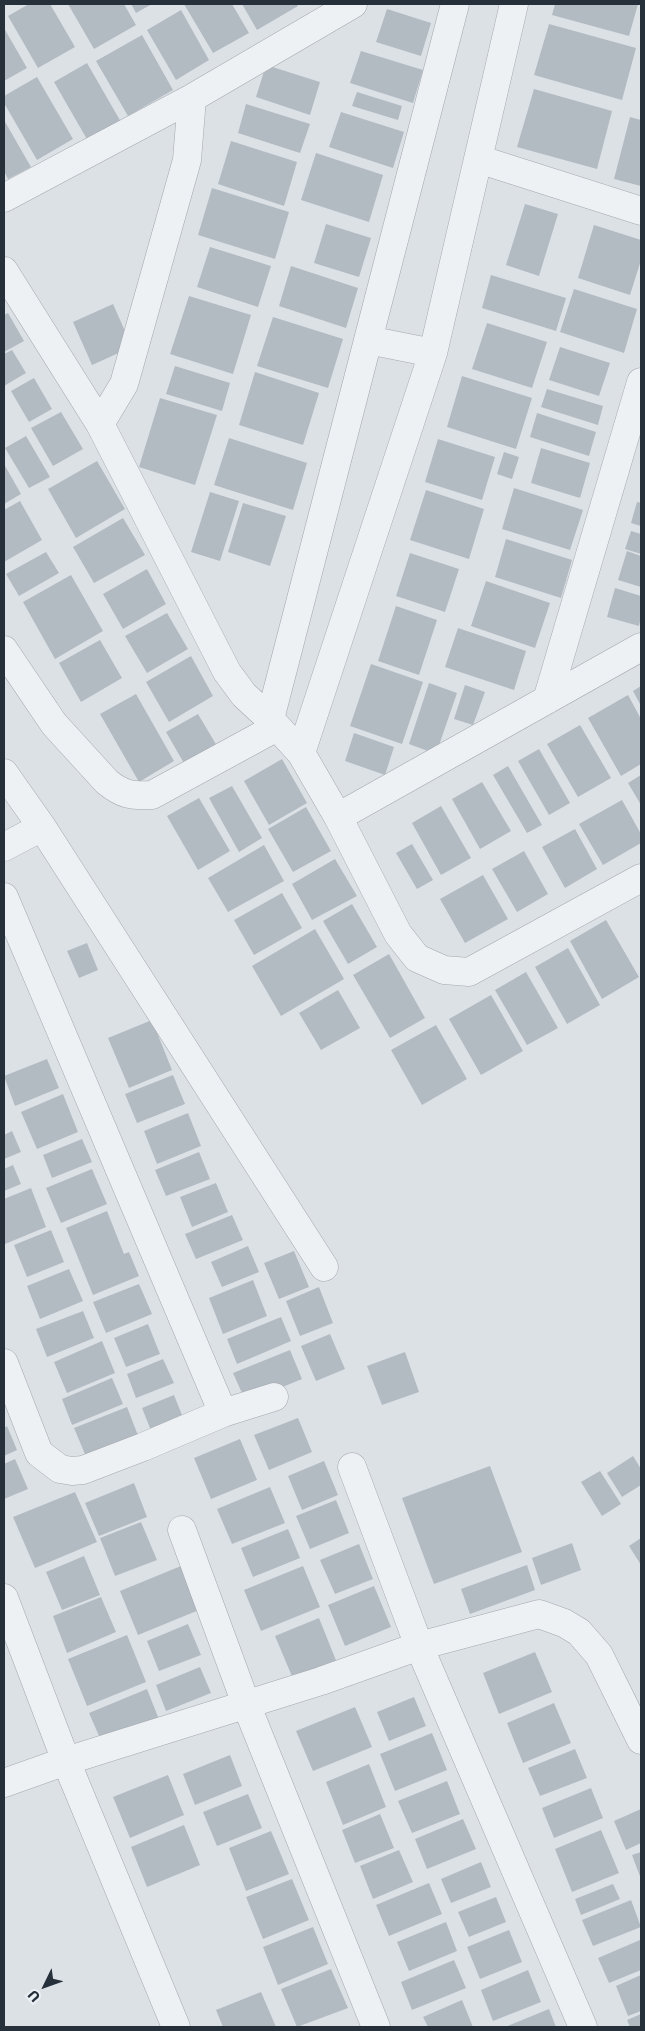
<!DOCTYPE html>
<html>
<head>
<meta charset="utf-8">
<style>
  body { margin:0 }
  #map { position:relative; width:645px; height:2031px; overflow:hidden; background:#dce1e6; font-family:Commissioner,sans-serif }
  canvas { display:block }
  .frame { position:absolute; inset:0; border:5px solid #26303b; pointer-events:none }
  .north { position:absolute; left:20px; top:1961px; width:50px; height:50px; -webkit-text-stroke:4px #ebf0f4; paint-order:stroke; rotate:228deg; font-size:14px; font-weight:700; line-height:20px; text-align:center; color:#26303b }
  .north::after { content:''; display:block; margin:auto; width:18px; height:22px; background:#26303b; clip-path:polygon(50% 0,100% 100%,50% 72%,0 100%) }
</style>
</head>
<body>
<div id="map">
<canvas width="645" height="2031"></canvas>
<div class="frame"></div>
<div class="north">U</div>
</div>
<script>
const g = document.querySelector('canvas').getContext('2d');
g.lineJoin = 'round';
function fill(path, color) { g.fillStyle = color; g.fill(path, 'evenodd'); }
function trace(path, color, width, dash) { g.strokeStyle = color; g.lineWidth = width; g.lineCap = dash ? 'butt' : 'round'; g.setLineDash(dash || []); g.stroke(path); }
fill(new Path2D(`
  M 29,4 L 50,4 L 75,47 L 38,68 L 8,16 Z
  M 68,4 L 124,4 L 136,25 L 94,49 Z
  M 131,4 L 152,4 L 136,13 Z
  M 184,4 L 232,4 L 249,33 L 213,53 Z
  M 242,4 L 297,4 L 298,6 L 257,30 Z
  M 555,4 L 638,4 L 629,36 L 552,15 Z
  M 387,9 L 431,23 L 421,56 L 376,42 Z
  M 181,10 L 209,60 L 176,80 L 147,30 Z
  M 549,24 L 636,48 L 622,100 L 534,75 Z
  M 4,28 L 27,68 L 4,81 Z
  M 142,35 L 173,90 L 128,116 L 96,61 Z
  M 361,51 L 423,70 L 413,103 L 350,83 Z
  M 87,63 L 121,122 L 88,141 L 54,82 Z
  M 266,65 L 320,82 L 310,115 L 256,97 Z
  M 37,77 L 73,139 L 37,160 L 4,103 L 4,96 Z
  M 534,89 L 612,111 L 597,169 L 517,147 Z
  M 357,92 L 402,106 L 398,120 L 352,106 Z
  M 246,104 L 310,124 L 300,153 L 238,133 Z
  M 341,112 L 404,132 L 393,168 L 329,147 Z
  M 630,117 L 641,120 L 641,186 L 614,179 Z
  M 4,120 L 31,167 L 8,179 L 4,171 Z
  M 231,141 L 297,162 L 284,206 L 218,184 Z
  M 316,153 L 383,175 L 369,222 L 301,200 Z
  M 212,188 L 289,212 L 275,259 L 198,235 Z
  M 525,204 L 558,214 L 539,276 L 506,265 Z
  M 326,224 L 371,238 L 359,277 L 314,263 Z
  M 594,225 L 641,240 L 641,260 L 630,295 L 578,278 Z
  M 210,247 L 271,266 L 258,307 L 197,287 Z
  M 291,266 L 358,288 L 346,328 L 279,306 Z
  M 491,275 L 566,298 L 556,331 L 482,308 Z
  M 574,289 L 637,309 L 624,353 L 560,332 Z
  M 189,296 L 251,315 L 233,374 L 170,354 Z
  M 113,304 L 132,347 L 92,365 L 73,322 Z
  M 8,313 L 24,341 L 4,352 L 4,315 Z
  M 273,317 L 343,339 L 328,388 L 257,366 Z
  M 487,323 L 547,342 L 532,388 L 472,369 Z
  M 560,347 L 610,363 L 599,396 L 549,380 Z
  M 12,350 L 26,373 L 4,386 L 4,354 Z
  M 175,366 L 230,383 L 222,411 L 166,394 Z
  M 255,372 L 319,393 L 303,445 L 239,425 Z
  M 462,376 L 532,398 L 516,449 L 447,427 Z
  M 34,378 L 52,409 L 29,422 L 11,391 Z
  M 547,389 L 603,406 L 598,425 L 541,407 Z
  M 160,398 L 217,415 L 195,485 L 139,467 Z
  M 61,412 L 83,449 L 53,466 L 31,428 Z
  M 537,413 L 596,432 L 589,456 L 530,437 Z
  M 26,436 L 50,477 L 29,488 L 5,448 Z
  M 229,438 L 307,463 L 293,510 L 214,485 Z
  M 438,439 L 495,457 L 482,500 L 425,482 Z
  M 541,448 L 590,463 L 580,498 L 531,483 Z
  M 504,452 L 519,457 L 512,479 L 497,474 Z
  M 97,461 L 125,509 L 76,538 L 48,489 Z
  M 4,464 L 21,494 L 4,504 Z
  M 514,488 L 583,510 L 570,550 L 502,529 Z
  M 426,490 L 484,509 L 469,559 L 410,540 Z
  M 210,492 L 239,501 L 220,561 L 191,552 Z
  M 20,501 L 42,540 L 4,562 L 4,510 Z
  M 637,502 L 641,503 L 641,526 L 631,523 Z
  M 243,503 L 286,516 L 270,566 L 228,552 Z
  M 123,518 L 145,555 L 94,583 L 73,547 Z
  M 631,531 L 641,534 L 641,554 L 625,549 Z
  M 506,539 L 572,560 L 561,598 L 495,577 Z
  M 627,551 L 641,556 L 641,587 L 618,580 Z
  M 46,552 L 59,573 L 19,596 L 6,574 Z
  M 410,553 L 459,569 L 445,612 L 396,596 Z
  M 147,569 L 166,604 L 123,629 L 103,594 Z
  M 71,575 L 103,631 L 55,659 L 23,602 Z
  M 486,581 L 550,603 L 535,648 L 471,626 Z
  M 615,588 L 641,596 L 641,617 L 639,626 L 607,617 Z
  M 396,606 L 437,620 L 419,675 L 378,661 Z
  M 167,613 L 188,649 L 147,673 L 125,636 Z
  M 458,628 L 526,651 L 514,690 L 445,667 Z
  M 100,640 L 122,678 L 81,702 L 59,663 Z
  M 191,656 L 213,696 L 169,722 L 146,682 Z
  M 371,664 L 423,682 L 402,744 L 350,726 Z
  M 429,683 L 457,693 L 436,754 L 409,744 Z
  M 465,685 L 485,692 L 473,725 L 454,719 Z
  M 641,686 L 641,706 L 633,691 Z
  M 136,694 L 174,761 L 139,782 L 100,714 Z
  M 628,695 L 641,719 L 641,764 L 621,776 L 588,718 Z
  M 198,714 L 217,746 L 185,765 L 166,732 Z
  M 580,725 L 611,778 L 578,797 L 547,744 Z
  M 354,733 L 394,747 L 385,775 L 345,761 Z
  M 539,749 L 570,803 L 549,815 L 518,761 Z
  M 282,759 L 307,803 L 269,825 L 244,781 Z
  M 508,766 L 542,825 L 527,833 L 493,775 Z
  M 641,775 L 641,805 L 628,783 Z
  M 482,782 L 511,831 L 480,849 L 452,799 Z
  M 232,786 L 262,838 L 239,852 L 209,798 Z
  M 199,798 L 230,851 L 198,870 L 167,816 Z
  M 622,800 L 641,834 L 641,843 L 603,865 L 579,824 Z
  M 441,806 L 471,858 L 441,875 L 412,823 Z
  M 306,807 L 331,851 L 293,872 L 268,829 Z
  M 575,829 L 597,869 L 565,888 L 542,847 Z
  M 412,844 L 433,880 L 417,889 L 396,853 Z
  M 264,845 L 284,881 L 228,912 L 208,878 Z
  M 524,851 L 548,894 L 517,912 L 492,869 Z
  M 335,859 L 357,896 L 312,920 L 292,884 Z
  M 483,875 L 508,919 L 465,943 L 440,899 Z
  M 282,893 L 302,928 L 254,955 L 234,920 Z
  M 352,904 L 377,947 L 348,964 L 323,921 Z
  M 606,920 L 639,977 L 602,999 L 570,941 Z
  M 315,929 L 344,979 L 281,1016 L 252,966 Z
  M 87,943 L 98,970 L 79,978 L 67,951 Z
  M 568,948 L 600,1005 L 567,1024 L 535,967 Z
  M 389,954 L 425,1018 L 390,1038 L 353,975 Z
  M 526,972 L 558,1028 L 527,1045 L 495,990 Z
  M 338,990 L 360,1028 L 321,1050 L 299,1013 Z
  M 491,995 L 523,1051 L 481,1075 L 449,1019 Z
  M 152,1020 L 172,1070 L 129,1088 L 108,1038 Z
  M 436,1025 L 467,1079 L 422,1105 L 391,1050 Z
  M 47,1059 L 59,1088 L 15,1106 L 4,1076 Z
  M 173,1075 L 185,1104 L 137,1123 L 125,1094 Z
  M 63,1094 L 78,1132 L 37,1149 L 21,1112 Z
  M 188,1113 L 201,1146 L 157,1164 L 144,1131 Z
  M 12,1131 L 21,1152 L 4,1159 L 4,1135 Z
  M 82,1139 L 92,1162 L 52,1178 L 43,1155 Z
  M 199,1152 L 210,1179 L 166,1196 L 155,1170 Z
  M 13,1165 L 21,1184 L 4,1191 L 4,1169 Z
  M 92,1169 L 107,1204 L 61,1223 L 46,1188 Z
  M 216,1183 L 228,1212 L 192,1227 L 180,1197 Z
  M 31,1188 L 46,1227 L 5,1244 L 4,1199 Z
  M 107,1211 L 124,1254 L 129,1252 L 139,1276 L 93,1295 L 66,1228 Z
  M 232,1215 L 243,1240 L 196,1259 L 185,1234 Z
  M 51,1230 L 64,1262 L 27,1277 L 14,1245 Z
  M 248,1246 L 259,1272 L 222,1287 L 211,1262 Z
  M 294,1251 L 309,1287 L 279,1299 L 264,1263 Z
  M 69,1269 L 83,1301 L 40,1319 L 27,1286 Z
  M 253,1280 L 267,1316 L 223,1334 L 209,1298 Z
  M 139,1284 L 152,1314 L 106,1333 L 93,1302 Z
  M 319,1287 L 333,1323 L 300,1336 L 286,1301 Z
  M 83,1311 L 94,1338 L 47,1357 L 36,1329 Z
  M 281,1317 L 291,1341 L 237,1364 L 227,1339 Z
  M 148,1324 L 160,1354 L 126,1367 L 114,1338 Z
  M 330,1334 L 345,1369 L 316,1381 L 301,1346 Z
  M 102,1341 L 115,1373 L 67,1393 L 54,1362 Z
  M 290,1350 L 302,1379 L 246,1402 L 233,1373 Z
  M 405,1352 L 419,1392 L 382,1405 L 367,1366 Z
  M 163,1359 L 174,1383 L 136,1398 L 127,1374 Z
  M 112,1378 L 123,1404 L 72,1425 L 62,1399 Z
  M 174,1395 L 184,1420 L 152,1433 L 142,1408 Z
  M 127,1407 L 139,1438 L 87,1459 L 74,1428 Z
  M 298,1418 L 312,1452 L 269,1470 L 254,1435 Z
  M 7,1426 L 17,1450 L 4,1456 L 4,1428 Z
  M 240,1439 L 257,1480 L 211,1499 L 194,1458 Z
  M 633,1456 L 641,1469 L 641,1485 L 622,1497 L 607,1473 Z
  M 15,1459 L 28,1489 L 4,1499 L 4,1464 Z
  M 324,1461 L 338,1495 L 302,1510 L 288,1476 Z
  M 490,1466 L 522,1552 L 434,1584 L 402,1498 Z
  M 600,1471 L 621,1504 L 602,1516 L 581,1482 Z
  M 134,1483 L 147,1517 L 99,1536 L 85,1503 Z
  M 270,1487 L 285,1523 L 232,1544 L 217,1509 Z
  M 75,1492 L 97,1542 L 35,1568 L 13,1517 Z
  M 336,1500 L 349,1533 L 310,1549 L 296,1516 Z
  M 141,1522 L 157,1560 L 115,1576 L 100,1538 Z
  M 288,1529 L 300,1558 L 253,1577 L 241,1548 Z
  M 641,1538 L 641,1565 L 629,1546 Z
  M 572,1543 L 581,1570 L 541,1585 L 532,1558 Z
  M 359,1544 L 373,1579 L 335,1594 L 320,1560 Z
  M 84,1556 L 100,1595 L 62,1610 L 46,1572 Z
  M 527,1565 L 535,1590 L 470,1614 L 461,1589 Z
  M 181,1566 L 199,1610 L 138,1635 L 120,1591 Z
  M 303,1566 L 320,1607 L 261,1631 L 244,1590 Z
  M 374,1586 L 391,1627 L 345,1646 L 328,1605 Z
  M 101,1597 L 116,1632 L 67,1653 L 53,1616 Z
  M 319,1618 L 337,1663 L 294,1681 L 275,1636 Z
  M 188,1624 L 201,1655 L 159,1671 L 147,1641 Z
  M 127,1635 L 146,1682 L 87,1706 L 68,1659 Z
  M 535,1652 L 552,1692 L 499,1714 L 483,1673 Z
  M 200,1667 L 211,1693 L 166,1711 L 156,1685 Z
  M 147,1689 L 160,1722 L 103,1745 L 89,1713 Z
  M 414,1697 L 426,1726 L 389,1741 L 377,1712 Z
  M 554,1703 L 571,1743 L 523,1763 L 507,1723 Z
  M 355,1707 L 372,1747 L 313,1771 L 296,1731 Z
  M 432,1733 L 447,1770 L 395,1791 L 380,1754 Z
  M 575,1749 L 587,1778 L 540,1796 L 528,1768 Z
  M 230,1755 L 242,1786 L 195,1805 L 183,1774 Z
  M 369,1764 L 386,1807 L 343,1825 L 326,1782 Z
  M 168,1775 L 184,1815 L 130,1838 L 113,1797 Z
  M 447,1781 L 460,1814 L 412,1833 L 398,1801 Z
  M 591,1788 L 603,1818 L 554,1838 L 542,1808 Z
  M 248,1794 L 262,1828 L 217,1846 L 203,1812 Z
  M 641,1809 L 641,1843 L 626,1850 L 614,1821 Z
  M 380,1814 L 394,1848 L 355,1863 L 342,1830 Z
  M 463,1819 L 476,1849 L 427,1869 L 415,1839 Z
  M 184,1825 L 200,1865 L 147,1887 L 131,1847 Z
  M 601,1830 L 619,1873 L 572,1892 L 555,1849 Z
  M 271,1831 L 289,1874 L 246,1891 L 229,1848 Z
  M 399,1850 L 413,1882 L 373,1899 L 360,1866 Z
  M 641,1852 L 641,1879 L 632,1855 Z
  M 481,1862 L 491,1887 L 451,1903 L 441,1879 Z
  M 292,1879 L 309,1920 L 263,1939 L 246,1897 Z
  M 429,1883 L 442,1914 L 389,1936 L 376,1905 Z
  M 613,1884 L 620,1899 L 581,1915 L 575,1899 Z
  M 496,1897 L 506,1922 L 469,1937 L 458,1912 Z
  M 631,1900 L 641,1927 L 593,1946 L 582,1920 Z
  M 446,1922 L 457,1951 L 409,1971 L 397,1942 Z
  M 313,1927 L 328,1964 L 278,1985 L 263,1947 Z
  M 509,1930 L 522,1962 L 480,1979 L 467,1947 Z
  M 640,1940 L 641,1970 L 609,1983 L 598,1958 Z
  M 454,1960 L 466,1988 L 412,2010 L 401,1982 Z
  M 331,1969 L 348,2008 L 297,2027 L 281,1989 Z
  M 528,1970 L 541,2002 L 493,2021 L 481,1990 Z
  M 641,1975 L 641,2011 L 628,2016 L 616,1986 Z
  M 261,1992 L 276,2027 L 223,2027 L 216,2010 Z
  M 462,2000 L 473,2027 L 428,2027 L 423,2017 Z
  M 549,2009 L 556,2027 L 505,2027 Z
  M 641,2014 L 641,2027 L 630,2027 L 627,2020 Z`), '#b3bbc2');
const minor = new Path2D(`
  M 478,159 L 641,211
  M 4,198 L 192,98 L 353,4
  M 4,271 L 100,424 L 227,672 L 244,695 L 270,719 L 301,753 L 338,817 L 398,934 L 417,958 L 444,970 L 469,972 L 641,878
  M 368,340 L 433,353
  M 100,424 L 124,384 L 187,160 L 192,98
  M 4,650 L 54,724 L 107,782 C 123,795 132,796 152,795 L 277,727
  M 547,700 L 641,382
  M 270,719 L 455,4
  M 301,753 L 433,353 L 514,4
  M 4,773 L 42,827
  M 338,817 L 641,647
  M 4,847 L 42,827 L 324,1267
  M 4,897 L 223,1413
  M 4,1363 L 39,1453 L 60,1469 L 72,1471 L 83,1470 L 143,1447 L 223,1413 L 274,1397
  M 352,1467 L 419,1646 L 583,2027
  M 182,1530 L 246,1704 L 376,2027
  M 4,1598 L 66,1761 L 176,2027
  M 4,1783 L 66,1761 L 321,1681 L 419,1646 L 539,1614 L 564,1623 L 579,1632 L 599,1655 L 641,1740`);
trace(minor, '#a2a8af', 29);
trace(minor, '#eef1f4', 28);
</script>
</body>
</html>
